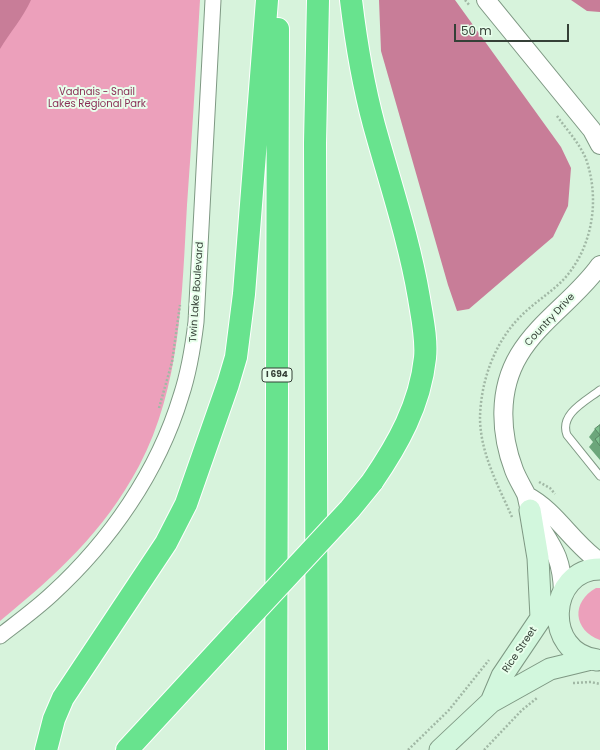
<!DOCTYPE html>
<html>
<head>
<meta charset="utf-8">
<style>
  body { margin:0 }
  #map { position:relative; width:600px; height:750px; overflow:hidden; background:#d7f3dc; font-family:Poppins,sans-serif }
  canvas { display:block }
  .scale { position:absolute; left:454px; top:24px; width:115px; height:18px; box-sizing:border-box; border:2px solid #354037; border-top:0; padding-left:5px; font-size:12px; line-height:14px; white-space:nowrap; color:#354037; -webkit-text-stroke:3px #e8ffec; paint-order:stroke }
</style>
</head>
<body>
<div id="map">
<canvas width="600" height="750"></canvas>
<div class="scale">50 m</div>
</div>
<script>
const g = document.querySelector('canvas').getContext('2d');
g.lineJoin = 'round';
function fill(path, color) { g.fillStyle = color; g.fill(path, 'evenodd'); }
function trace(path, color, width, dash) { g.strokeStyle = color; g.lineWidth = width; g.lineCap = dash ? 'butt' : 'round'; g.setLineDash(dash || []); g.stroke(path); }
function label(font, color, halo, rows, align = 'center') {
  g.font = font + ' Poppins,sans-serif'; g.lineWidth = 4; g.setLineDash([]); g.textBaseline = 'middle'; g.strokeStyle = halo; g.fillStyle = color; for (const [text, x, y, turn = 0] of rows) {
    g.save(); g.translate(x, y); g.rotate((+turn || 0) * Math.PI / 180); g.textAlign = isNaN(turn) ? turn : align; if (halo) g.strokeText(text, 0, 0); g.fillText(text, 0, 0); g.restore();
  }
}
fill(new Path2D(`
  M 0,0 L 200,0 C 196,68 192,137 187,205 C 182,293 181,387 139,466 C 103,533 57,574 0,621 Z
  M 596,588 L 600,588 L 600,640 C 573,630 571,602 596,588 Z`), '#eca0bb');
fill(new Path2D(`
  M 0,0 L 31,0 C 23,18 10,32 0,49 Z
  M 379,0 L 455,0 L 561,147 L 571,168 L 568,206 L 553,237 L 469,309 L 457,311 L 448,285 L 381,51 Z
  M 571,0 L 600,0 L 600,12 L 587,11 Z`), '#c87d98');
const service = new Path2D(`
  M 600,390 C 586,401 559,414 567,435 L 600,476`);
const minor = new Path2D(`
  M 0,636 C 18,622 36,609 52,594 C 110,541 158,472 181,396 C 189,372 193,347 196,322 L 213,0`);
const tertiary = new Path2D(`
  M 486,0 L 592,130 L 600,145
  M 527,496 C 556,511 573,544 600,562
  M 563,592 C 562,552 549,544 531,512 C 528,506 528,500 526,494 C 522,486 517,478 514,470 C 500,433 498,390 519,355 C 540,320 577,298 600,265`);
const secondary = new Path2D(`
  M 530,510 L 538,558 L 541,618
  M 597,660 C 542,653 548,569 600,569
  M 491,702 L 502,676 L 541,618 L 559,605
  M 440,750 L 491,702 L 550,669 L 591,659`);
const motorway = new Path2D(`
  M 351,0 C 356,42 363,84 374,125 C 390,183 409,239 419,298 C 422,317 427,339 425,358 C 420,405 398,444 372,482
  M 46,750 L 54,719 L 63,698 L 166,543 L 186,504 L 228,384 L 236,357 L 244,294 L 267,0
  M 127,750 L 244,623
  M 276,750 L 278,29
  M 317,750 L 315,143 L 318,0`);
trace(service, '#7e9883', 9);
trace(minor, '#7e9883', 17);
trace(tertiary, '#7e9883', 20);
trace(secondary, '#7e9883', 23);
trace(motorway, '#fff', 24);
trace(new Path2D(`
  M 465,0 L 470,6
  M 159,408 L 172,362 L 180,305
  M 539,482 L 550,488 L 555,494
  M 512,517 C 498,485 480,453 480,417 C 481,381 494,344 519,318 C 533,303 551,293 565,278 C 593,246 600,199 586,159 C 580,144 567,130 557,116
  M 573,683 L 591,682 L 600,684
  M 408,750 L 449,710 L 489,660
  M 484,750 L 522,710 L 537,698`), '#a1b8a5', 2.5, [2, 2]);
trace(service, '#fff', 7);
trace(minor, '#fff', 15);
trace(tertiary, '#fff', 18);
trace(secondary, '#d2f7dd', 21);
trace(motorway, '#68e38e', 22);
const motorwayBridge = new Path2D(`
  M 244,623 L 350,509 L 372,482`);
trace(motorwayBridge, '#fff', 24, []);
trace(motorwayBridge, '#68e38e', 22);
fill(new Path2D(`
  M 600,425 L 600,460 L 589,447 L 593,442 L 589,437 L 595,429 Z`), '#6ca67b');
const building = new Path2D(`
  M 600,425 L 600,446 L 595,439 L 600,435 L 595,429 Z`);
fill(building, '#7ec18f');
trace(building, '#588764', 1);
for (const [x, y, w] of [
  [277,375,30]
]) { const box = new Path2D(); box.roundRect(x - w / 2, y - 7, w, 14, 3); g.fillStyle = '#e8ffec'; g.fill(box); trace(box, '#354037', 1); }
label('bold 9px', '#354037', null, [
  ["I 694",277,375]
]);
label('10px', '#8a3057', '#e8ffec', [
  ["Vadnais - Snail",97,92],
  ["Lakes Regional Park",97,104]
]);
label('10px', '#354037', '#e8ffec', [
  ["Twin Lake Boulevard",197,292,-86],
  ["Country Drive",550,320,-47],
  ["Rice Street",520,650,-56]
]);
</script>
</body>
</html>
